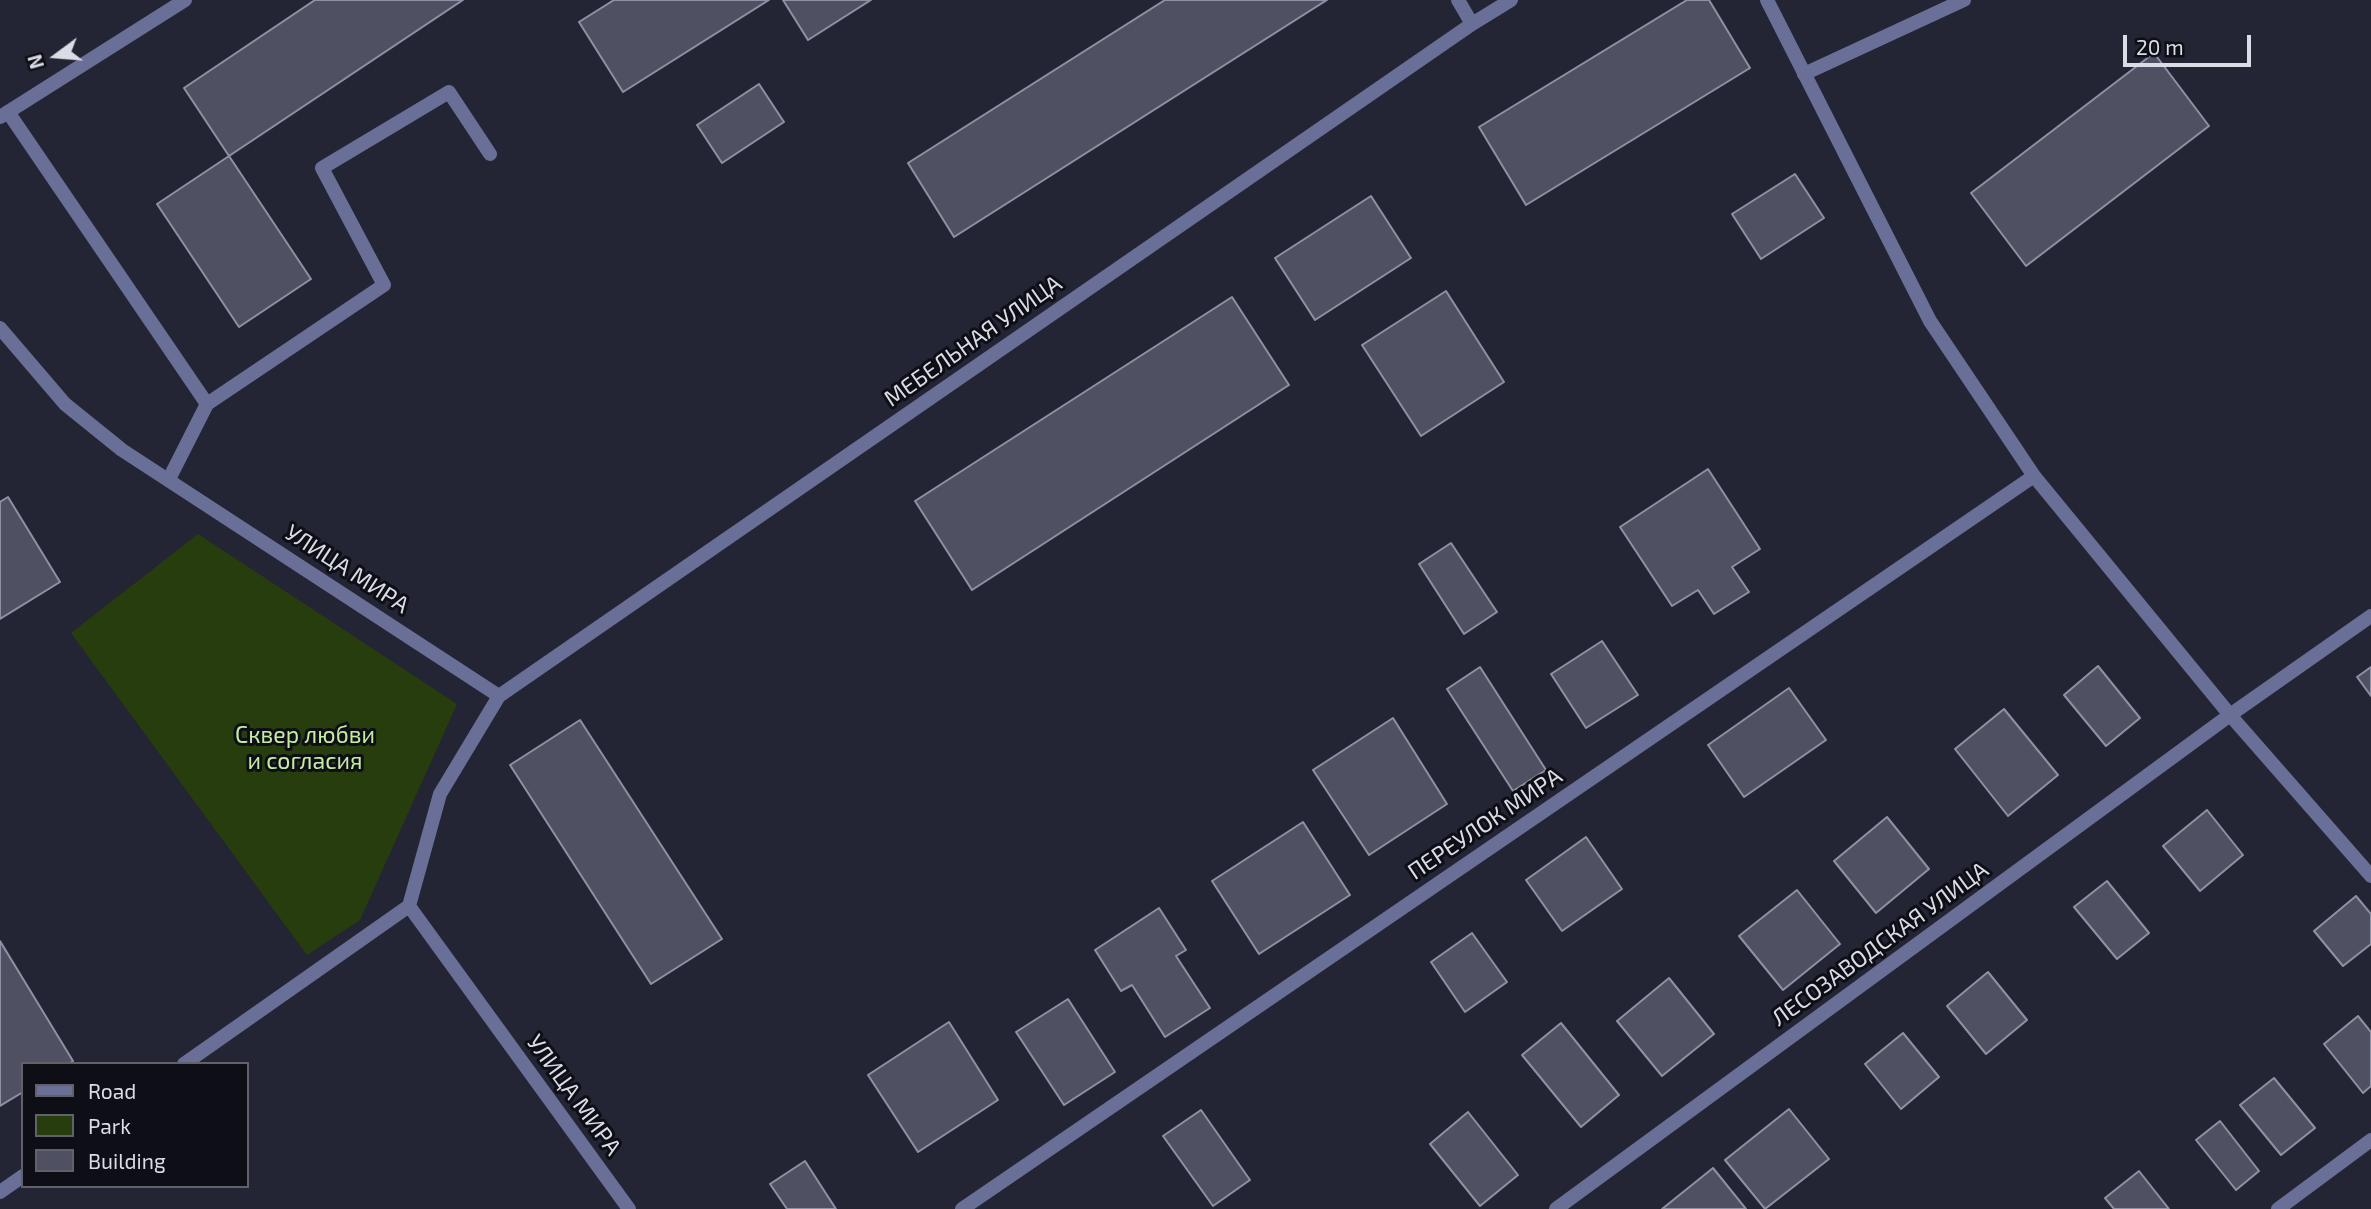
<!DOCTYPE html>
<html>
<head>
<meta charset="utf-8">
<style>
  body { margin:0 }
  #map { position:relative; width:2371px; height:1209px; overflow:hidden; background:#232534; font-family:"Exo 2",sans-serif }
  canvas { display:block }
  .legend { position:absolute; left:21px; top:1062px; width:228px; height:126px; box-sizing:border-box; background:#0e0f16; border:2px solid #606169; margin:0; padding:9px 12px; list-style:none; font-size:21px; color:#dadce6 }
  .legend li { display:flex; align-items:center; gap:14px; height:35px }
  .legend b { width:35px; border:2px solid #606169 }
  .north { position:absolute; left:21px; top:21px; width:70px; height:70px; -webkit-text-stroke:5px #0e0f16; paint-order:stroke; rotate:254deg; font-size:19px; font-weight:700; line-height:28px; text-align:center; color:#dadce6 }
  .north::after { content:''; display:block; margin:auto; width:24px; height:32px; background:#dadce6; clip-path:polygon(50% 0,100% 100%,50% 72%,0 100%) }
  .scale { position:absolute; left:2123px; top:35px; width:128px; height:32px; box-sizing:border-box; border:4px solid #dadce6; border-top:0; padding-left:9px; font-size:21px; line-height:24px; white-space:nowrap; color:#dadce6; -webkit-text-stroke:5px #0e0f16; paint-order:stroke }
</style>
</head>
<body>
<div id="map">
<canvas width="2371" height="1209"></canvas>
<ul class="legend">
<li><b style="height:9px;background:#696f96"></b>Road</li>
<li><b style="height:19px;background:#283d0e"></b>Park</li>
<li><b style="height:19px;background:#4f5162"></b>Building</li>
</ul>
<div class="north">N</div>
<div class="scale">20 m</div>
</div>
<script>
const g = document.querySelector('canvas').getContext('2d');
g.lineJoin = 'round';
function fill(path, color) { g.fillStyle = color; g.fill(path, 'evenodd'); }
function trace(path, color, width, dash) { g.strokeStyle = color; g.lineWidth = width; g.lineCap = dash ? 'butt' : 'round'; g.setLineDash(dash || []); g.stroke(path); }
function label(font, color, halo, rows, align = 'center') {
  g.font = font + ' "Exo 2",sans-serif'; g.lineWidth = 6; g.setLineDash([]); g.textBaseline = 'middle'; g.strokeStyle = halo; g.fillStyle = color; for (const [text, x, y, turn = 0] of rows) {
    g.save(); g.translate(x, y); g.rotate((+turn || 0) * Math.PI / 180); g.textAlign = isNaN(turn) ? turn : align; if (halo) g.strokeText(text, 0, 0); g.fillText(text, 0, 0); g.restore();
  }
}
fill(new Path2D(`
  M 198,534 L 457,704 L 360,920 L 307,955 L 71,633 Z`), '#283d0e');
const building = new Path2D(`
  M 315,0 L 463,0 L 229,156 L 184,88 Z
  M 614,0 L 769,0 L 623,92 L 579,22 Z
  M 783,0 L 871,0 L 808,40 Z
  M 1165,0 L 1327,0 L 954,237 L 908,163 Z
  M 1687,0 L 1709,0 L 1750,68 L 1526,205 L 1479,127 Z
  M 2154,53 L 2209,126 L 2026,266 L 1971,193 Z
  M 759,84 L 784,122 L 722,163 L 697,125 Z
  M 229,156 L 311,279 L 239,327 L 157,204 Z
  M 1795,174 L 1824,218 L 1761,259 L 1732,214 Z
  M 1371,196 L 1411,258 L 1315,320 L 1275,258 Z
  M 1446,291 L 1504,382 L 1421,436 L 1362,345 Z
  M 1232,297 L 1289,385 L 972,590 L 915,501 Z
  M 1708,469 L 1760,549 L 1732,567 L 1749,592 L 1714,614 L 1698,590 L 1672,606 L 1620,527 Z
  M 8,497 L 60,582 L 0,619 L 0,502 Z
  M 1451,543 L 1497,612 L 1464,634 L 1419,564 Z
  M 1602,641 L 1638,695 L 1586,728 L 1551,674 Z
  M 2098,666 L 2140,718 L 2106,746 L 2064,695 Z
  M 1480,667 L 1546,770 L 1513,791 L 1447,689 Z
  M 2371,667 L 2371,696 L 2357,677 Z
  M 1789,688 L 1826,740 L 1744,797 L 1708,745 Z
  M 2004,709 L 2058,775 L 2008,816 L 1955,749 Z
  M 1393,718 L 1447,804 L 1369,855 L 1313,770 Z
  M 580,720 L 722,939 L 651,984 L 510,765 Z
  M 2207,810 L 2243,855 L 2200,891 L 2163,846 Z
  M 1887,817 L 1929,869 L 1876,913 L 1834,861 Z
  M 1303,822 L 1350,895 L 1259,954 L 1212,881 Z
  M 1586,837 L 1622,889 L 1562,931 L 1526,880 Z
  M 2107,881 L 2149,933 L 2117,959 L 2074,907 Z
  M 1797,890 L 1840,944 L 1783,990 L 1739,936 Z
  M 2356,896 L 2371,914 L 2371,944 L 2343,966 L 2314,931 Z
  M 1159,908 L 1186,950 L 1176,956 L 1210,1008 L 1165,1037 L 1132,985 L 1121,991 L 1095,950 Z
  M 1472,933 L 1507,982 L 1465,1012 L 1431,962 Z
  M 0,941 L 73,1061 L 69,1064 L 23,1064 L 23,1092 L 0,1106 Z
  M 1988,972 L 2027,1020 L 1986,1054 L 1947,1006 Z
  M 1669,978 L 1714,1034 L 1662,1076 L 1617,1021 Z
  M 1068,999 L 1115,1072 L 1064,1105 L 1016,1032 Z
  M 2358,1016 L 2371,1032 L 2371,1086 L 2363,1093 L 2324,1044 Z
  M 949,1022 L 998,1100 L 918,1152 L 868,1075 Z
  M 1561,1023 L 1619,1095 L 1581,1127 L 1522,1055 Z
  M 1903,1033 L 1939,1077 L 1901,1109 L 1865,1064 Z
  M 2274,1078 L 2315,1128 L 2281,1155 L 2240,1105 Z
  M 1789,1109 L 1829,1159 L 1765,1209 L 1725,1160 Z
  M 1201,1110 L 1250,1180 L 1213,1206 L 1163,1136 Z
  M 1468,1112 L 1518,1175 L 1480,1206 L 1430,1144 Z
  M 2220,1121 L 2259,1171 L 2236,1190 L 2196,1140 Z
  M 805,1161 L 836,1209 L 787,1209 L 770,1184 Z
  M 1713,1168 L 1746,1209 L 1662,1209 Z
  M 2139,1171 L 2169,1209 L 2114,1209 L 2105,1198 Z`);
fill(building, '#4f5162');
trace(building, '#8e91a4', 2);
trace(new Path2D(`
  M 1804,74 L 1964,0
  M 8,112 L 207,404
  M 169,479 L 207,404 L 384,285 L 322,168 L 449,92 L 490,154
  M 2230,715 L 2371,616`), '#696f96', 14);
trace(new Path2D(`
  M 1458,0 L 1472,24
  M 1767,0 L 1930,321 L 2034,476 L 2230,715 L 2371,876
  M 0,117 L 185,0
  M 0,328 L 65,404 L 122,450 L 499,696 L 440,794 L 409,906 L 629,1209
  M 499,696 L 1472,24 L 1511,0
  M 184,1064 L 409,906
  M 0,1192 L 23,1176
  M 962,1209 L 2034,476
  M 1556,1209 L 2230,715
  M 2278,1209 L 2371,1140`), '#696f96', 14);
label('23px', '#dadce6', '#0e0f16', [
  ["МЕБЕЛЬНАЯ УЛИЦА",973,341,-35],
  ["УЛИЦА МИРА",347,569,33],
  ["ПЕРЕУЛОК МИРА",1485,824,-34],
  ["ЛЕСОЗАВОДСКАЯ УЛИЦА",1880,944,-36],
  ["УЛИЦА МИРА",574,1095,54]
]);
label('23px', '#c5eca1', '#0e0f16', [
  ["Сквер любви",305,735],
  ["и согласия",305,761]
]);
</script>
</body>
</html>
